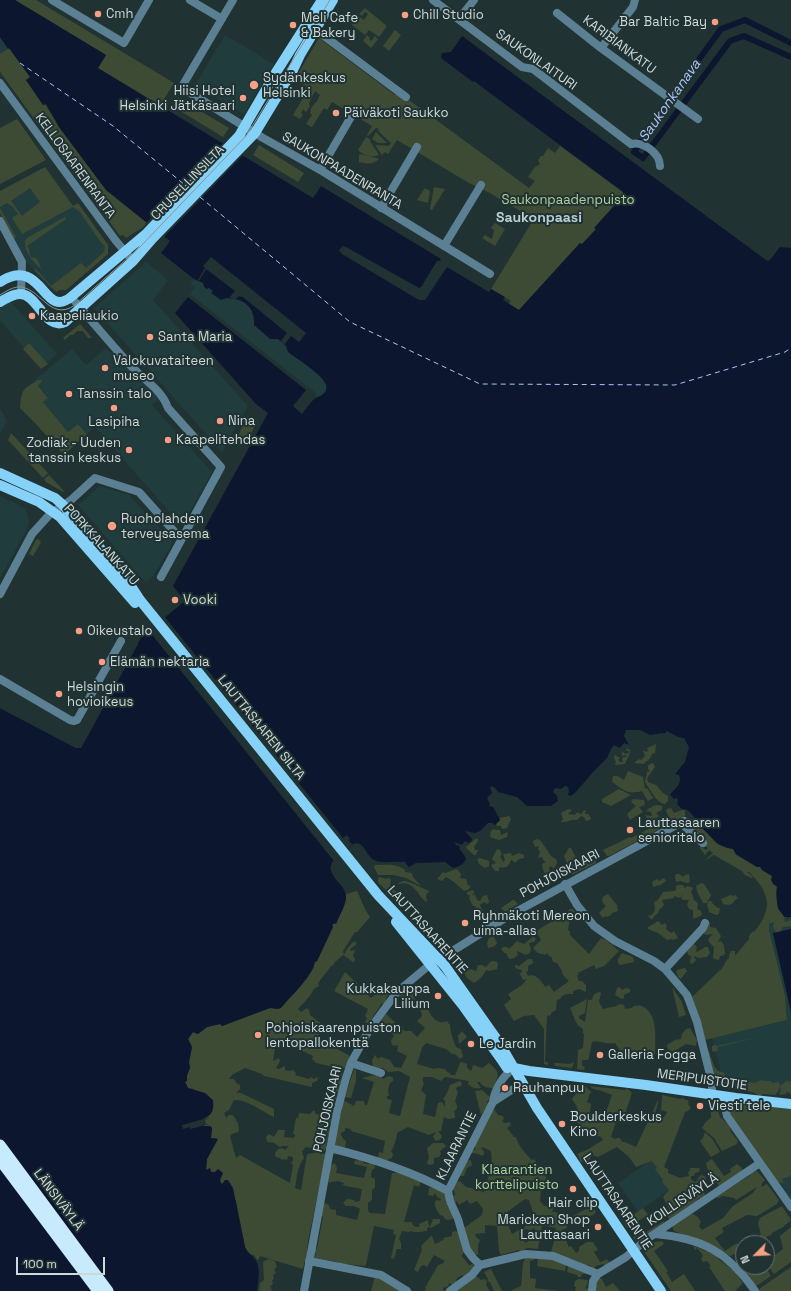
<!DOCTYPE html>
<html>
<head>
<meta charset="utf-8">
<style>
  body { margin:0 }
  #map { position:relative; width:791px; height:1291px; overflow:hidden; background:#213233; font-family:"Space Grotesk",sans-serif }
  canvas { display:block }
  .north { position:absolute; left:735px; top:1235px; width:40px; height:40px; box-sizing:border-box; background:#213233; border:1px solid #667475; border-radius:50%; rotate:246deg; font-size:11px; font-weight:700; line-height:16px; text-align:center; color:#cdd8d8 }
  .north::after { content:''; display:block; margin:auto; width:14px; height:18px; background:#f49f86; clip-path:polygon(50% 0,100% 100%,50% 72%,0 100%) }
  .scale { position:absolute; left:16px; top:1257px; width:89px; height:18px; box-sizing:border-box; border:2px solid #cdd8d8; border-top:0; padding-left:5px; font-size:12px; line-height:14px; white-space:nowrap; color:#cdd8d8; -webkit-text-stroke:3px #213233; paint-order:stroke }
</style>
</head>
<body>
<div id="map">
<canvas width="791" height="1291"></canvas>
<div class="north">N</div>
<div class="scale">100 m</div>
</div>
<script>
const g = document.querySelector('canvas').getContext('2d');
g.lineJoin = 'round';
function fill(path, color) { g.fillStyle = color; g.fill(path, 'evenodd'); }
function trace(path, color, width, dash) { g.strokeStyle = color; g.lineWidth = width; g.lineCap = dash ? 'butt' : 'round'; g.setLineDash(dash || []); g.stroke(path); }
function label(font, color, halo, rows, align = 'center') {
  g.font = font + ' "Space Grotesk",sans-serif'; g.lineWidth = 4; g.setLineDash([]); g.textBaseline = 'middle'; g.strokeStyle = halo; g.fillStyle = color; for (const [text, x, y, turn = 0] of rows) {
    g.save(); g.translate(x, y); g.rotate((+turn || 0) * Math.PI / 180); g.textAlign = isNaN(turn) ? turn : align; if (halo) g.strokeText(text, 0, 0); g.fillText(text, 0, 0); g.restore();
  }
}
fill(new Path2D(`
  M 225,35 L 274,64 L 244,114 L 195,85 Z
  M 0,37 L 8,49 L 0,54 Z
  M 45,167 L 73,206 L 78,203 L 108,245 L 108,254 L 87,272 L 51,288 L 26,262 L 0,213 L 0,198 Z
  M 211,257 L 286,346 L 288,351 L 311,368 L 326,383 L 327,390 L 321,396 L 315,398 L 317,394 L 190,294 L 195,287 L 190,283 L 194,279 L 195,280 Z
  M 146,262 L 168,280 L 153,300 L 248,406 L 222,452 L 94,308 Z
  M 10,301 L 57,354 L 41,368 L 0,320 L 0,308 Z
  M 106,348 L 112,353 L 114,351 L 142,383 L 145,384 L 159,399 L 152,405 L 212,472 L 185,520 L 180,524 L 95,427 L 87,434 L 78,424 L 68,432 L 43,402 L 48,397 L 34,381 L 72,349 L 86,365 Z
  M 0,408 L 7,421 L 0,434 Z
  M 100,486 L 129,495 L 173,542 L 153,576 L 146,583 L 78,505 Z
  M 0,496 L 25,508 L 29,521 L 28,527 L 0,578 Z
  M 791,917 L 791,929 L 773,934 L 791,1012 L 791,1094 L 764,1092 L 723,1079 L 712,1038 L 787,1020 L 785,995 L 769,930 L 769,924 Z
  M 652,1160 L 657,1168 L 656,1169 L 669,1190 L 638,1212 L 618,1183 Z
  M 791,1172 L 791,1201 L 778,1182 Z`), '#213c3d');
fill(new Path2D(`
  M 15,0 L 36,0 L 174,83 L 160,106 L 98,68 L 106,55 Z
  M 365,8 L 387,26 L 379,37 L 369,30 L 365,35 L 352,25 L 358,16 L 364,20 L 368,14 L 365,12 L 362,16 L 359,14 Z
  M 395,30 L 401,35 L 389,51 L 383,46 Z
  M 367,35 L 370,38 L 369,39 L 371,41 L 375,36 L 378,39 L 371,48 L 363,41 Z
  M 319,38 L 395,95 L 396,94 L 408,102 L 409,100 L 529,188 L 535,181 L 528,177 L 535,167 L 540,164 L 538,160 L 541,156 L 543,156 L 548,148 L 555,153 L 560,146 L 623,192 L 623,196 L 595,227 L 596,229 L 582,245 L 580,243 L 519,310 L 509,304 L 511,301 L 491,289 L 532,222 L 519,214 L 520,211 L 488,192 L 469,183 L 397,140 L 388,154 L 385,152 L 382,155 L 375,145 L 389,146 L 391,143 L 378,131 L 379,129 L 376,128 L 368,136 L 367,135 L 372,126 L 332,102 L 327,110 L 324,108 L 312,127 L 306,124 L 312,115 L 310,113 L 311,111 L 310,110 L 315,103 L 316,103 L 320,95 L 315,91 L 309,103 L 310,106 L 306,112 L 303,109 L 301,113 L 303,115 L 300,119 L 293,115 L 303,98 L 301,96 L 307,87 L 295,79 Z
  M 9,48 L 30,77 L 26,80 L 43,105 L 45,104 L 59,127 L 106,190 L 147,223 L 142,228 L 126,238 L 123,235 L 120,236 L 0,72 L 0,54 Z
  M 187,103 L 229,128 L 223,137 L 182,112 Z
  M 17,119 L 46,160 L 0,184 L 0,128 Z
  M 376,132 L 387,143 L 378,143 L 372,139 Z
  M 366,137 L 371,140 L 370,141 L 379,155 C 372,158 363,155 358,150 Z
  M 259,145 L 304,173 L 298,182 L 253,155 Z
  M 360,154 L 377,158 L 379,159 C 373,165 367,164 359,162 L 359,155 Z
  M 45,167 L 73,206 L 78,203 L 108,245 L 108,254 L 66,290 L 59,290 L 56,292 L 34,270 L 36,269 L 51,286 L 81,263 L 86,268 L 104,252 L 105,245 L 102,244 L 80,212 L 73,207 L 22,234 L 12,218 L 18,214 L 13,207 L 7,203 L 0,207 L 0,191 ZM 30,188 L 40,202 L 22,216 L 11,201 Z
  M 434,187 L 445,189 L 432,210 L 430,209 Z
  M 425,188 L 430,191 L 428,203 L 417,200 Z
  M 0,208 L 15,235 L 16,237 L 14,239 L 0,213 Z
  M 65,217 L 66,219 L 27,246 L 29,249 L 30,256 L 33,258 L 36,258 L 39,262 L 41,269 C 33,261 24,253 25,241 L 27,238 Z
  M 495,223 L 505,229 L 495,246 L 482,238 L 485,235 L 492,239 L 494,230 L 491,228 Z
  M 80,324 L 92,338 L 88,338 L 83,331 L 77,331 L 73,335 L 70,335 L 65,340 L 63,338 Z
  M 29,343 L 48,364 L 41,369 L 23,349 Z
  M 38,380 L 41,380 L 42,381 L 38,386 L 48,398 L 43,402 L 68,432 L 78,424 L 87,434 L 64,455 L 35,423 L 20,408 C 22,387 23,390 38,380 Z
  M 250,418 L 254,419 C 256,427 248,445 239,446 L 237,444 C 238,434 242,424 250,418 Z
  M 11,433 L 48,473 L 43,478 L 8,440 Z
  M 49,475 L 64,491 L 63,492 L 46,482 L 44,479 Z
  M 38,539 L 41,542 L 33,556 L 29,554 L 36,540 Z
  M 656,744 L 655,753 L 652,754 C 651,760 646,760 644,764 L 634,763 L 639,759 L 641,760 L 645,756 L 643,750 L 646,752 L 648,751 L 647,748 Z
  M 625,747 L 630,750 L 630,753 L 625,764 L 615,765 L 616,762 L 614,757 L 615,755 L 620,758 L 618,760 L 620,762 L 623,762 L 622,760 L 623,757 L 626,757 L 627,755 L 622,756 L 622,751 L 625,754 L 629,753 L 629,751 L 626,751 L 627,749 Z
  M 653,763 L 655,767 L 647,778 L 648,782 L 656,785 L 663,793 L 668,796 L 668,801 L 665,804 C 657,804 650,789 645,782 L 647,772 L 650,771 L 648,769 L 648,765 Z
  M 628,771 L 643,777 L 645,789 L 647,788 L 653,798 L 648,801 L 642,791 C 627,795 624,790 612,782 L 613,776 L 618,776 L 624,780 Z
  M 619,789 L 631,795 L 611,806 L 602,802 L 602,799 Z
  M 633,799 L 644,800 L 645,805 L 639,807 L 643,812 L 630,820 L 627,814 L 636,806 L 631,802 Z
  M 657,805 L 662,806 L 662,810 L 656,813 L 659,816 L 655,819 L 659,821 L 662,819 L 664,816 L 666,818 L 667,824 L 665,826 L 609,856 L 607,856 L 603,850 L 630,837 L 631,838 L 652,827 L 645,815 L 651,816 L 652,815 L 651,812 L 646,811 L 649,808 L 650,808 L 653,806 Z
  M 671,808 L 674,813 L 682,810 L 685,810 L 685,816 L 671,822 L 666,811 L 667,809 Z
  M 568,809 L 572,810 L 568,814 L 575,815 L 577,812 L 581,814 L 584,810 L 586,811 L 585,814 L 588,814 L 591,818 L 590,820 L 586,821 L 584,817 L 581,816 L 577,820 C 571,819 567,823 561,822 L 563,819 L 561,813 Z
  M 509,816 L 511,819 L 507,828 L 502,829 L 501,826 L 497,826 L 496,824 L 500,820 L 500,818 Z
  M 695,817 C 702,826 709,837 718,844 C 723,847 728,847 733,849 L 736,855 L 757,867 L 761,867 L 765,872 L 773,876 L 771,880 L 774,885 L 775,885 L 777,887 C 774,897 779,911 786,918 L 784,919 L 785,922 L 791,920 L 791,926 L 783,927 L 779,933 L 777,934 L 773,927 L 774,922 L 769,924 L 769,930 L 785,995 L 787,1020 L 705,1040 L 691,998 L 719,971 C 724,968 724,962 729,958 L 729,955 L 731,951 L 735,951 L 735,956 L 749,939 L 749,936 L 752,932 L 755,931 C 774,907 769,892 749,872 L 747,872 L 753,877 L 752,878 L 745,875 L 742,871 L 714,855 L 705,860 L 713,853 L 709,850 L 705,855 L 700,848 L 700,846 L 706,850 L 708,848 L 702,844 L 686,824 Z
  M 494,829 L 496,830 L 500,830 L 501,835 L 508,832 L 507,837 L 499,840 L 490,837 L 491,831 Z
  M 475,839 L 478,839 L 478,841 L 474,847 L 475,850 L 478,850 L 476,855 L 474,855 L 468,850 L 466,847 Z
  M 538,839 L 541,841 L 551,856 L 556,859 C 558,863 556,865 554,869 L 551,866 L 549,868 L 551,875 L 546,875 L 543,870 L 542,864 L 546,862 L 544,861 L 542,857 L 538,858 L 540,852 L 538,849 L 539,846 L 535,847 L 533,842 L 534,840 Z
  M 569,848 L 571,848 L 578,862 L 580,861 L 580,862 L 585,858 L 596,859 L 596,863 L 572,875 L 564,856 Z
  M 497,849 L 500,850 L 502,855 L 500,856 L 503,862 L 505,860 L 503,854 L 511,853 L 512,856 L 519,853 L 524,855 L 524,858 L 519,859 L 515,863 L 512,860 L 510,861 L 510,863 C 507,868 504,868 499,867 L 499,871 L 495,871 L 491,865 L 496,863 L 492,859 Z
  M 480,858 L 489,861 L 489,866 L 485,868 L 479,864 L 477,859 Z
  M 375,865 C 385,865 396,863 405,870 L 405,872 L 412,873 L 413,877 L 421,886 L 406,878 L 393,875 L 378,875 L 374,867 Z
  M 456,869 L 458,870 L 461,874 L 460,878 L 466,879 L 468,885 L 471,886 L 468,890 L 464,891 L 454,882 L 446,877 L 442,881 L 437,879 L 443,872 L 445,873 Z
  M 676,874 L 679,874 L 683,877 L 685,875 L 689,874 L 690,882 L 687,883 L 680,881 L 676,882 L 675,876 Z
  M 379,877 L 384,878 L 385,879 L 389,878 L 391,880 L 390,885 L 400,896 L 407,909 L 405,910 L 397,902 L 398,901 L 396,901 C 391,895 386,889 378,883 L 378,879 Z
  M 664,878 L 666,881 L 659,886 L 658,885 L 654,887 L 653,886 L 652,882 L 655,880 L 657,879 L 659,881 Z
  M 404,881 L 409,882 L 429,891 L 426,895 L 427,902 C 418,898 415,879 399,884 L 398,883 Z
  M 701,883 L 704,884 L 711,895 L 707,903 L 703,903 L 697,891 L 696,886 Z
  M 678,885 L 683,885 L 685,888 L 687,886 L 692,887 L 693,889 L 691,891 L 694,900 L 696,901 L 698,904 L 697,909 L 701,911 L 702,915 L 696,918 L 693,918 L 693,910 L 689,909 L 687,904 L 689,900 L 683,900 L 681,898 L 684,893 L 680,898 L 674,896 L 674,898 L 662,900 L 664,905 L 659,910 L 658,913 L 656,915 L 655,915 L 652,920 L 648,916 L 653,914 L 655,910 L 654,902 L 658,900 L 663,892 L 674,891 L 676,890 L 676,886 Z
  M 473,890 L 474,892 L 472,896 L 475,894 C 476,897 476,901 480,901 L 483,896 L 487,895 L 489,902 L 487,904 L 484,902 L 480,905 C 481,907 487,918 488,919 L 488,924 L 485,922 L 484,918 C 479,916 477,910 475,906 L 473,906 L 469,898 L 470,896 L 467,894 L 467,892 Z
  M 357,891 L 366,911 L 370,917 L 357,932 L 355,932 L 343,951 L 344,955 L 347,949 L 354,941 L 357,944 L 350,949 L 351,951 L 354,950 L 355,951 L 353,955 L 355,960 L 353,962 L 343,955 L 334,963 L 333,966 L 332,965 L 318,983 L 319,986 L 314,989 L 309,997 L 298,1009 L 301,1012 L 307,1008 L 309,1010 L 310,1015 L 323,1025 L 317,1038 L 350,1056 L 347,1068 L 343,1068 L 341,1080 L 340,1091 L 338,1091 L 329,1129 L 331,1131 L 328,1136 L 325,1151 L 306,1147 L 302,1151 L 304,1158 C 297,1167 297,1178 295,1188 L 301,1190 L 307,1154 L 314,1153 L 318,1151 L 321,1154 L 328,1153 C 326,1161 322,1168 323,1177 L 321,1179 L 308,1241 L 307,1253 L 308,1255 L 308,1259 L 305,1260 L 303,1269 L 260,1256 L 259,1259 L 257,1260 L 254,1255 L 248,1254 L 245,1247 L 236,1201 L 222,1184 L 221,1183 L 218,1169 L 215,1172 L 211,1172 L 210,1168 L 206,1171 L 207,1159 L 218,1139 L 211,1138 L 212,1128 L 210,1126 L 204,1126 L 194,1089 L 188,1088 L 185,1082 L 190,1068 L 189,1062 L 192,1047 L 188,1039 L 193,1032 L 198,1034 L 207,1027 L 220,1024 L 222,1026 L 270,1008 L 278,1009 L 313,969 L 315,962 L 317,961 L 333,927 L 332,925 L 335,923 L 336,924 L 346,900 L 346,894 ZM 285,1042 C 294,1047 303,1051 313,1056 L 312,1059 L 316,1063 L 338,1068 L 328,1116 L 316,1114 L 314,1110 L 310,1114 L 299,1113 L 298,1118 L 296,1118 L 293,1134 L 295,1135 L 294,1138 L 284,1137 L 285,1130 L 278,1130 L 274,1137 L 269,1134 L 266,1137 L 267,1142 L 274,1143 L 280,1147 L 283,1146 L 289,1146 L 285,1150 L 282,1148 C 277,1149 276,1151 275,1155 L 276,1157 L 280,1158 L 282,1160 L 284,1159 L 287,1160 L 288,1156 L 293,1157 L 293,1161 L 291,1162 L 293,1165 L 290,1183 L 240,1155 L 236,1158 L 230,1136 L 232,1134 L 238,1132 L 239,1129 L 238,1123 L 233,1115 L 229,1115 L 226,1118 L 224,1113 L 229,1110 L 234,1100 C 248,1099 262,1112 274,1117 L 274,1109 L 241,1093 L 236,1093 L 240,1089 L 240,1085 L 236,1083 L 235,1080 L 233,1079 L 229,1079 L 232,1075 L 245,1068 L 262,1074 L 264,1076 L 312,1087 L 312,1083 L 317,1081 L 318,1078 L 317,1077 L 314,1079 L 311,1077 L 309,1079 L 295,1075 L 296,1073 L 293,1070 L 289,1071 L 285,1070 L 285,1066 L 279,1069 L 276,1068 L 280,1061 L 279,1058 L 273,1061 L 275,1048 Z
  M 608,894 L 617,905 L 618,911 L 612,913 L 611,915 L 607,917 L 605,916 L 603,918 L 599,913 L 606,906 C 603,903 601,902 603,897 Z
  M 731,895 L 733,896 L 735,895 L 738,898 L 735,900 L 733,903 L 729,905 L 723,904 L 721,899 Z
  M 513,900 L 514,900 L 518,904 L 505,912 L 501,908 Z
  M 709,901 L 711,901 L 713,904 L 718,908 L 720,908 L 719,914 L 716,915 L 709,912 L 707,904 Z
  M 570,909 L 573,909 L 575,912 L 573,917 L 570,917 L 568,930 L 570,932 L 570,935 L 589,954 L 601,938 L 606,940 L 619,951 L 604,966 L 596,969 L 594,965 L 578,973 L 579,975 L 577,975 L 579,981 L 582,981 L 586,985 L 586,992 L 579,989 L 573,991 L 573,994 L 567,994 L 562,996 L 560,999 L 557,1000 L 556,1010 L 551,1013 L 551,1015 L 547,1016 L 545,1062 L 548,1062 L 548,1065 L 544,1064 L 544,1029 L 534,1015 L 524,1016 L 514,1021 L 504,1005 L 511,999 L 508,994 L 522,985 L 527,979 L 523,980 L 520,974 L 522,971 L 522,970 L 517,969 L 515,967 L 515,965 L 519,966 L 528,959 L 532,959 L 533,963 L 528,966 L 528,971 L 526,972 L 528,976 C 535,973 542,981 545,987 L 549,985 L 554,992 L 569,981 L 563,975 L 562,971 L 557,963 L 553,962 L 551,956 L 550,957 L 547,953 L 546,955 L 538,953 L 533,948 L 541,940 L 536,931 L 566,913 Z
  M 658,921 L 662,925 L 665,923 L 667,926 L 666,929 L 671,933 L 674,931 L 678,938 L 673,940 L 671,939 L 667,940 L 658,933 L 648,929 L 648,927 Z
  M 708,922 L 710,923 L 710,927 L 716,928 L 721,936 L 718,942 L 721,941 L 724,945 L 725,954 L 722,956 L 720,956 L 719,960 L 714,959 L 713,957 L 714,947 L 708,941 L 709,938 L 713,934 L 706,935 L 703,933 Z
  M 534,936 L 536,939 L 534,942 L 529,943 L 531,949 L 530,953 L 526,955 L 517,951 L 518,955 L 514,958 L 509,959 L 506,953 L 504,953 L 501,949 L 503,947 L 507,947 L 509,949 L 517,941 L 524,944 Z
  M 492,937 L 494,937 L 497,943 L 495,946 L 488,948 L 487,943 L 489,938 Z
  M 694,944 L 697,947 L 696,951 L 697,952 L 705,947 L 708,947 L 710,953 L 707,957 L 698,958 L 695,956 L 694,957 L 696,960 L 692,964 L 690,963 L 691,956 L 688,955 C 686,950 690,947 694,944 Z
  M 622,953 L 633,957 L 634,962 L 620,965 L 618,963 L 618,959 Z
  M 493,961 L 497,962 L 498,964 L 497,969 L 489,971 L 486,970 C 484,975 479,980 474,983 L 467,978 L 464,973 L 470,969 L 476,971 L 478,965 L 482,965 L 486,967 L 490,962 Z
  M 685,968 L 687,971 L 681,979 L 679,978 L 676,972 L 677,970 Z
  M 345,972 L 361,987 L 360,989 L 362,989 L 371,998 L 377,993 L 381,996 L 386,993 L 388,995 L 386,998 L 386,1001 L 383,1004 L 382,1003 L 372,1018 L 371,1023 L 368,1024 L 365,1022 L 367,1018 L 365,1016 L 368,1009 L 334,991 Z
  M 409,985 L 410,989 L 416,1001 L 421,1004 L 425,1009 L 428,1009 C 431,1018 439,1025 447,1021 L 449,1024 L 450,1024 C 450,1032 453,1039 456,1047 L 461,1049 L 463,1057 L 460,1059 L 455,1054 L 452,1054 L 446,1049 L 426,1043 L 422,1048 L 417,1064 L 434,1069 L 438,1068 L 445,1069 L 447,1072 L 450,1073 L 451,1075 L 455,1075 L 460,1063 L 462,1062 L 467,1064 L 467,1068 L 471,1071 L 473,1065 L 482,1068 L 489,1063 C 501,1073 499,1075 493,1088 C 488,1088 482,1087 480,1082 L 477,1082 L 481,1088 C 474,1089 473,1088 468,1084 L 469,1081 L 445,1077 L 441,1081 L 432,1077 L 423,1077 L 423,1082 L 424,1084 L 421,1090 L 426,1095 L 423,1114 L 435,1117 L 438,1103 L 442,1102 L 445,1107 L 445,1101 L 443,1099 L 447,1093 L 450,1085 L 460,1081 L 462,1083 L 461,1086 L 457,1087 L 456,1089 L 458,1092 L 455,1101 C 457,1106 459,1108 454,1111 L 455,1115 L 455,1118 L 448,1119 L 444,1117 L 441,1131 L 438,1131 L 442,1136 L 441,1139 L 436,1141 L 433,1137 L 436,1132 L 429,1135 L 408,1127 L 397,1133 C 397,1137 394,1148 391,1151 L 393,1154 L 392,1158 L 389,1159 L 387,1161 L 378,1159 L 379,1152 L 383,1153 L 385,1141 L 351,1131 L 351,1129 L 345,1128 L 345,1131 L 341,1133 L 341,1135 L 344,1140 L 346,1141 L 345,1148 L 333,1146 L 342,1109 L 342,1102 L 345,1101 L 354,1106 L 356,1101 L 364,1101 L 365,1105 L 367,1105 L 374,1082 L 362,1078 L 373,1075 L 375,1076 L 376,1074 L 382,1075 L 382,1078 L 383,1079 L 388,1076 L 393,1077 L 393,1081 L 390,1083 L 388,1090 L 389,1096 L 387,1096 L 387,1099 L 392,1100 L 389,1113 L 400,1116 L 410,1077 L 399,1071 L 388,1072 L 383,1068 L 373,1068 L 372,1060 L 375,1055 L 378,1059 L 381,1057 L 390,1060 L 394,1067 L 401,1068 L 407,1056 L 397,1051 L 398,1046 L 397,1045 L 395,1046 L 392,1045 L 391,1040 L 394,1036 L 385,1026 L 381,1028 L 377,1026 L 386,1014 L 397,1024 L 403,1027 L 402,1029 L 405,1031 L 411,1031 L 417,1037 L 425,1028 L 417,1021 L 422,1016 L 421,1011 L 416,1008 L 411,1002 L 402,1000 L 399,993 Z
  M 620,987 L 622,990 L 626,988 L 630,989 L 630,992 L 624,995 L 624,998 L 622,999 L 615,995 L 617,988 Z
  M 672,987 L 682,1002 L 686,1015 L 679,1017 Z
  M 599,992 L 601,993 L 599,1002 L 603,1009 L 616,1006 L 620,1004 L 624,1005 L 625,1009 L 632,1008 L 633,1006 C 636,1006 640,1005 642,1006 C 659,1014 655,1040 655,1055 L 649,1055 L 622,1053 L 615,1043 C 606,1045 601,1040 592,1042 L 589,1057 L 588,1060 L 582,1060 L 582,1066 L 585,1067 L 584,1070 L 577,1069 L 578,1050 L 583,1048 L 584,1034 L 583,1033 L 583,1029 C 575,1025 574,1016 570,1008 L 587,999 L 585,1013 L 579,1016 L 579,1018 L 585,1022 L 588,1000 L 592,1000 C 593,995 594,993 599,992 Z
  M 690,1028 L 697,1040 L 696,1046 L 686,1044 L 673,1052 L 668,1049 L 667,1045 L 675,1040 L 681,1039 L 682,1034 L 686,1029 Z
  M 462,1031 L 467,1037 L 459,1044 L 458,1036 Z
  M 763,1036 L 718,1047 L 717,1051 L 714,1052 L 712,1051 L 712,1046 L 715,1045 L 717,1046 Z
  M 709,1051 L 714,1066 L 718,1071 L 723,1072 L 725,1075 L 725,1079 L 755,1083 L 756,1082 L 762,1080 L 765,1081 L 771,1081 L 772,1083 L 779,1082 L 780,1086 L 787,1081 L 789,1082 L 791,1081 L 791,1095 L 788,1091 L 786,1094 L 779,1095 L 781,1090 L 780,1086 L 776,1095 L 763,1094 L 760,1096 L 752,1092 L 720,1087 L 718,1086 L 718,1083 L 714,1080 L 707,1052 Z
  M 574,1062 L 572,1068 L 556,1066 L 554,1064 L 555,1063 L 570,1064 Z
  M 354,1069 L 356,1070 L 356,1081 L 351,1098 L 345,1097 Z
  M 577,1084 L 584,1085 L 592,1093 L 590,1093 L 587,1102 L 591,1104 L 589,1119 L 599,1123 L 602,1120 L 604,1112 L 607,1109 L 612,1095 L 602,1091 L 593,1089 L 590,1086 L 625,1090 L 627,1088 L 632,1093 L 622,1123 L 616,1122 L 611,1137 L 615,1139 L 617,1138 L 620,1138 L 622,1142 L 625,1142 L 636,1147 L 658,1100 L 658,1103 L 654,1117 L 661,1120 L 665,1116 L 667,1112 L 661,1110 L 662,1095 L 680,1099 L 682,1098 L 689,1101 L 688,1104 L 691,1108 L 688,1111 L 685,1112 L 664,1167 L 668,1169 L 668,1173 L 680,1178 L 689,1176 L 688,1172 L 690,1171 L 690,1168 L 698,1168 L 700,1169 L 699,1172 L 695,1173 L 694,1176 L 691,1176 L 691,1179 L 695,1182 L 697,1181 L 698,1178 L 701,1175 L 705,1176 L 706,1179 L 702,1187 L 706,1197 L 701,1200 L 700,1198 L 697,1199 L 698,1201 L 675,1220 L 669,1219 L 666,1214 L 669,1209 L 663,1197 L 669,1190 L 662,1182 L 663,1180 L 655,1169 L 657,1168 L 652,1161 L 636,1167 L 629,1157 L 617,1147 L 598,1157 L 592,1155 L 588,1162 L 580,1162 L 579,1157 L 577,1154 L 587,1150 L 603,1140 L 600,1136 L 598,1137 L 596,1133 L 587,1136 L 579,1123 L 577,1123 L 575,1121 C 583,1113 576,1106 572,1099 L 575,1095 Z
  M 482,1090 L 489,1096 L 490,1098 L 487,1102 L 488,1104 L 481,1115 L 475,1091 Z
  M 737,1102 L 749,1106 L 751,1103 C 762,1105 772,1106 783,1106 L 785,1109 L 791,1107 L 791,1174 L 789,1177 L 782,1179 L 784,1183 L 778,1182 L 732,1122 L 729,1108 Z
  M 494,1109 L 498,1115 L 503,1116 L 504,1119 L 502,1121 L 504,1123 L 510,1122 L 511,1125 L 507,1128 L 514,1137 L 516,1137 C 518,1146 526,1154 532,1160 L 534,1159 L 546,1177 L 545,1183 L 539,1188 L 541,1190 L 540,1201 L 544,1206 L 554,1207 L 552,1212 L 556,1212 L 562,1218 L 568,1215 L 571,1217 L 592,1206 L 596,1212 L 593,1215 L 587,1217 L 586,1220 L 580,1220 L 579,1223 C 575,1225 572,1223 567,1225 L 567,1228 L 561,1230 L 569,1247 L 571,1246 L 576,1253 L 579,1251 L 579,1247 L 587,1242 L 593,1242 L 598,1250 L 594,1252 L 600,1262 L 607,1259 L 610,1263 L 605,1266 L 603,1264 L 596,1266 L 593,1269 L 591,1266 L 588,1265 L 586,1267 L 579,1262 L 551,1252 L 555,1237 L 556,1228 L 542,1225 L 538,1249 L 528,1248 L 524,1249 L 524,1251 L 519,1252 L 519,1250 L 501,1255 L 499,1251 L 497,1226 L 485,1225 L 485,1233 L 475,1234 L 476,1237 L 480,1240 L 478,1245 L 478,1255 L 471,1254 L 464,1228 L 482,1215 L 483,1209 L 477,1201 L 470,1204 L 467,1200 L 459,1205 L 457,1201 L 455,1203 L 452,1196 L 455,1195 L 453,1188 L 455,1183 L 460,1181 L 466,1187 L 475,1189 L 477,1187 L 483,1193 L 487,1184 L 489,1174 L 492,1175 L 493,1178 L 491,1151 L 482,1147 L 481,1148 L 484,1151 L 484,1154 L 482,1156 L 478,1154 L 472,1153 L 472,1151 L 476,1149 L 474,1146 ZM 525,1199 L 529,1200 C 531,1208 534,1211 533,1219 L 527,1223 L 525,1227 L 512,1234 L 504,1216 L 507,1212 ZM 535,1228 L 534,1235 L 531,1237 L 527,1236 L 529,1241 L 525,1243 L 522,1235 L 519,1234 L 526,1229 L 530,1230 Z
  M 715,1110 L 718,1111 L 720,1117 L 729,1125 L 731,1132 L 738,1141 L 737,1144 L 722,1151 L 714,1138 L 702,1128 L 705,1123 L 711,1117 L 711,1112 Z
  M 705,1132 L 713,1140 L 720,1152 L 711,1157 L 700,1141 L 703,1138 Z
  M 433,1143 L 443,1143 L 446,1146 L 440,1151 L 441,1154 L 439,1157 L 434,1158 L 434,1164 L 429,1165 L 427,1163 L 429,1157 L 427,1148 Z
  M 359,1159 L 363,1160 L 363,1163 L 368,1164 L 371,1162 L 374,1163 L 375,1168 L 372,1170 L 371,1177 L 375,1179 L 375,1187 L 372,1190 L 372,1200 L 368,1203 L 368,1211 L 370,1213 L 385,1214 L 392,1173 L 398,1173 L 421,1181 L 419,1187 L 414,1185 L 404,1222 L 412,1222 L 413,1226 L 418,1227 L 420,1226 L 419,1224 L 428,1220 L 428,1223 L 430,1227 L 433,1219 L 440,1219 L 440,1223 L 431,1228 L 430,1227 L 427,1228 L 427,1231 C 421,1231 417,1234 411,1231 L 409,1232 L 402,1231 L 399,1239 L 401,1243 L 401,1249 L 397,1249 L 394,1259 L 391,1258 L 396,1235 L 393,1234 L 394,1230 L 374,1226 L 366,1265 L 364,1266 L 345,1264 L 343,1266 L 338,1262 L 315,1258 L 316,1253 L 314,1251 L 317,1248 L 323,1217 L 321,1215 L 321,1206 L 325,1203 L 329,1205 L 330,1209 L 336,1210 L 336,1215 L 357,1220 L 360,1209 L 354,1206 L 346,1206 L 343,1203 L 347,1199 L 354,1200 L 355,1202 L 360,1201 L 362,1189 L 341,1185 L 345,1184 C 340,1180 334,1181 328,1183 L 330,1173 L 328,1167 L 335,1163 L 337,1168 L 336,1173 L 364,1178 L 367,1167 L 354,1164 L 355,1160 L 357,1161 Z
  M 712,1159 L 724,1176 L 731,1172 L 730,1169 L 737,1164 L 742,1168 L 742,1173 L 719,1186 L 707,1168 L 706,1163 Z
  M 471,1160 L 472,1165 L 467,1168 L 464,1176 L 461,1176 L 460,1174 L 466,1161 Z
  M 757,1171 L 765,1180 L 762,1183 L 761,1187 L 767,1184 L 779,1200 L 777,1204 L 757,1216 L 747,1215 L 722,1228 L 724,1232 L 715,1238 L 725,1251 L 737,1243 L 740,1249 L 743,1249 L 730,1256 L 710,1245 L 674,1231 L 672,1226 L 676,1222 L 680,1222 L 685,1217 L 691,1213 L 698,1217 L 701,1222 L 699,1226 L 702,1230 L 723,1218 L 733,1206 L 753,1193 L 757,1187 L 736,1200 L 734,1198 L 723,1196 L 718,1198 L 716,1197 L 749,1176 L 751,1173 Z
  M 432,1187 L 442,1190 L 449,1201 L 445,1201 L 446,1203 L 449,1202 C 451,1208 452,1213 453,1219 L 447,1220 L 445,1219 L 443,1216 L 440,1215 C 437,1210 434,1207 435,1201 L 438,1200 L 440,1201 L 441,1199 L 437,1197 L 435,1193 L 433,1196 L 428,1195 L 429,1188 Z
  M 782,1206 L 791,1220 L 783,1227 L 772,1233 L 771,1235 L 766,1237 L 768,1241 L 766,1243 L 750,1243 L 754,1238 L 761,1235 L 758,1223 L 760,1218 Z
  M 643,1208 L 648,1215 L 627,1228 L 623,1222 Z
  M 664,1221 L 665,1223 L 639,1242 L 636,1241 L 633,1237 L 641,1231 L 643,1234 Z
  M 791,1227 L 791,1262 L 774,1274 L 768,1266 L 772,1257 L 783,1249 L 780,1236 Z
  M 455,1231 L 459,1232 L 464,1251 L 462,1256 L 469,1265 L 473,1264 L 475,1269 L 465,1277 L 462,1275 L 456,1279 L 457,1282 L 452,1285 L 450,1283 L 448,1284 L 449,1286 L 443,1288 L 444,1291 L 424,1291 L 426,1290 L 425,1288 L 438,1265 L 442,1264 L 445,1261 L 434,1255 L 427,1267 L 424,1265 L 421,1266 L 418,1272 L 414,1270 L 422,1250 L 421,1246 L 431,1236 L 432,1236 L 435,1244 L 440,1242 L 440,1241 L 444,1240 L 443,1238 L 452,1236 L 452,1232 Z
  M 662,1241 L 664,1244 L 654,1251 L 668,1271 L 666,1272 L 672,1282 L 684,1274 L 695,1291 L 671,1291 L 643,1250 L 643,1247 L 649,1243 Z
  M 693,1246 L 706,1251 L 708,1250 L 717,1256 L 717,1258 L 733,1270 L 743,1283 L 735,1291 L 725,1291 L 709,1267 L 711,1266 L 707,1261 L 703,1262 L 701,1259 L 703,1255 L 697,1248 L 695,1250 Z
  M 526,1257 L 535,1258 L 534,1260 L 530,1261 L 530,1278 L 536,1279 L 535,1288 L 558,1291 L 510,1291 L 521,1286 L 523,1263 Z
  M 538,1257 L 555,1260 L 566,1265 L 565,1271 L 537,1266 Z
  M 268,1259 L 275,1261 L 277,1267 L 274,1269 L 276,1273 L 273,1275 L 274,1279 L 272,1280 L 273,1284 L 270,1286 L 272,1290 L 270,1291 L 259,1291 L 260,1283 L 264,1280 L 263,1262 Z
  M 741,1260 L 743,1263 L 743,1267 L 746,1267 L 750,1272 L 757,1267 L 766,1268 L 771,1276 L 755,1287 L 737,1262 Z
  M 568,1266 L 587,1273 L 587,1274 L 582,1274 L 581,1277 L 578,1277 L 577,1275 L 567,1272 Z
  M 791,1267 L 791,1291 L 758,1291 L 759,1289 Z
  M 491,1269 L 502,1291 L 494,1291 L 490,1282 L 487,1281 L 488,1279 L 484,1272 Z
  M 475,1275 L 481,1280 L 485,1279 L 487,1282 L 486,1285 L 490,1291 L 455,1291 Z
  M 375,1276 L 402,1291 L 371,1291 Z
  M 600,1278 L 602,1279 L 606,1287 L 613,1283 L 620,1291 L 596,1291 L 597,1282 Z
  M 579,1279 L 588,1280 L 587,1285 L 585,1289 L 588,1288 L 588,1291 L 575,1291 L 576,1287 L 574,1286 L 575,1281 Z`), '#3d4b35');
fill(new Path2D(`
  M 0,0 L 15,0 L 106,55 L 98,68 L 313,198 L 321,186 L 441,259 L 440,261 L 437,261 L 421,287 L 419,288 L 346,247 L 343,246 L 339,250 L 342,254 L 419,300 L 425,300 L 447,267 L 489,292 L 491,289 L 505,297 L 503,300 L 519,310 L 580,243 L 582,244 L 596,229 L 594,228 L 623,196 L 623,192 L 474,81 L 473,82 L 441,58 L 442,53 L 451,52 L 462,36 L 766,260 L 769,261 L 780,247 L 791,248 L 791,917 L 784,917 C 783,914 779,911 778,908 C 777,904 776,892 777,887 L 775,885 L 774,885 L 771,880 L 772,876 L 762,870 L 760,867 L 757,867 L 736,854 L 733,849 L 727,848 L 718,844 L 701,827 L 690,812 L 687,810 L 682,809 L 677,804 L 678,801 L 677,798 L 674,799 L 670,795 C 674,789 683,784 679,775 L 675,774 L 685,762 L 689,747 L 684,738 L 678,737 L 667,731 L 664,734 L 663,733 L 650,735 L 640,730 L 626,730 L 624,736 L 629,745 L 624,743 L 620,748 L 614,745 L 611,749 L 607,758 L 593,772 L 576,792 L 571,796 L 568,795 L 569,790 L 567,786 L 565,786 L 561,789 L 555,788 L 553,792 L 557,796 L 558,801 L 551,806 L 527,806 L 517,797 L 498,792 L 494,787 L 491,786 L 490,788 L 492,793 L 487,798 L 490,804 L 489,806 L 493,807 L 500,820 L 495,825 L 492,823 L 488,823 L 480,831 L 475,833 L 465,831 L 472,839 L 471,842 L 468,843 L 465,841 L 462,845 L 454,842 L 457,846 L 458,845 L 460,847 L 459,848 L 466,858 C 465,864 458,867 453,868 L 445,862 L 416,863 L 409,867 L 404,861 L 402,862 C 394,861 381,864 374,860 C 365,855 363,836 350,846 L 351,847 C 335,860 322,863 338,882 C 342,886 345,890 346,895 C 347,904 339,916 336,924 L 335,923 L 332,925 L 333,927 L 317,961 L 315,962 C 312,977 291,996 281,1008 L 278,1009 L 270,1008 L 222,1026 L 220,1024 L 207,1027 L 198,1034 L 193,1032 L 188,1039 L 192,1047 L 189,1062 L 190,1068 L 187,1075 L 187,1081 L 185,1082 L 188,1088 L 205,1093 L 213,1100 C 214,1110 213,1115 203,1119 L 204,1126 L 210,1126 L 212,1128 L 211,1138 L 218,1139 L 207,1159 L 206,1170 L 210,1168 L 211,1172 L 215,1172 L 218,1169 L 223,1173 L 220,1180 L 221,1183 L 222,1184 L 225,1180 L 228,1180 L 233,1188 L 245,1247 C 249,1255 253,1255 256,1261 C 261,1269 258,1282 257,1291 L 0,1291 L 0,708 L 76,748 L 81,748 L 142,636 L 185,601 L 173,586 L 268,413 L 256,404 L 175,313 L 188,297 L 306,390 L 293,406 L 302,414 C 306,409 310,403 314,399 C 318,396 324,396 326,390 C 332,379 295,358 288,352 L 286,346 L 278,339 L 270,339 L 254,325 C 255,311 248,301 234,299 C 229,298 225,298 221,300 L 211,293 L 213,291 L 209,288 L 207,289 L 204,287 L 203,283 L 194,279 L 161,253 L 170,241 L 106,190 L 59,127 L 46,104 L 43,105 L 26,80 L 30,77 L 9,48 L 8,49 L 0,37 Z
  M 791,929 L 791,1012 L 773,933 Z`), '#0c172f');
fill(new Path2D(`
  M 224,142 L 244,154 L 163,238 L 145,224 Z
  M 211,257 L 306,333 L 299,342 L 291,336 L 284,345 L 281,341 L 287,333 L 243,297 L 239,296 L 236,299 L 229,298 L 235,291 L 206,269 L 199,281 L 198,280 L 205,268 L 203,266 Z
  M 164,616 L 343,838 L 347,835 L 350,839 L 348,840 L 352,844 L 350,846 L 351,847 L 334,861 L 149,631 L 141,638 L 139,637 L 141,635 Z
  M 136,643 L 138,644 L 81,748 L 76,748 L 0,708 L 0,706 L 76,746 L 80,745 Z
  M 211,1117 L 205,1120 L 206,1124 L 210,1124 L 190,1129 L 190,1127 L 183,1129 L 182,1125 Z`), '#213233');
trace(new Path2D(`
  M 791,43 L 745,20 L 721,29 L 658,116 L 634,152 L 643,158 L 730,41 L 744,36 L 791,57`), '#0c172f', 6);
trace(new Path2D(`
  M 20,63 L 113,126 L 185,185
  M 200,197 L 350,322 L 480,384 L 675,385 L 785,352 L 791,348`), '#abc5fa', 1, [5, 4]);
trace(new Path2D(`
  M 52,0 L 124,43 L 149,0
  M 190,0 L 222,19
  M 233,0 L 184,83 L 183,86 L 184,89 L 263,138 L 322,171 L 490,274
  M 433,0 L 522,67 L 533,69 L 631,144 C 643,141 660,153 660,166
  M 557,13 L 601,48 L 698,119
  M 459,19 L 474,0
  M 312,27 L 406,97
  M 601,48 L 633,7 L 635,0
  M 0,83 L 116,241 L 133,261
  M 320,170 L 355,110
  M 381,208 L 417,147
  M 0,221 L 22,262 L 21,294
  M 444,246 L 481,185
  M 71,297 C 91,320 111,344 132,367 C 144,380 162,390 168,408 L 221,467 L 161,577
  M 0,594 L 32,534 L 50,514 L 71,500 L 95,478 L 139,492 L 181,539
  M 0,679 L 70,720 L 74,721 L 77,720 L 121,641
  M 681,823 L 703,843
  M 565,884 L 577,905 L 594,926 L 615,941 L 654,961 L 665,969 L 687,995 L 697,1022 L 712,1083 L 712,1095
  M 665,969 L 703,928 L 705,923
  M 351,1063 L 381,1073
  M 728,1097 L 726,1112 L 727,1116 L 791,1207
  M 493,1102 L 518,1086
  M 330,1148 C 371,1158 411,1171 448,1191
  M 655,1234 C 702,1238 728,1252 755,1291
  M 309,1261 L 381,1275 L 407,1291
  M 480,1265 L 473,1258 L 467,1250 L 458,1219 L 450,1201 L 448,1191 L 493,1102 C 494,1092 501,1079 509,1072
  M 304,1291 L 337,1112 L 346,1078 L 351,1063 L 369,1030 L 397,992 L 427,967 L 510,915 L 684,821
  M 450,1291 L 472,1275 L 480,1265 L 526,1254 L 553,1256 L 598,1274
  M 592,1291 L 593,1281 L 598,1274 L 626,1257 L 647,1239 L 760,1163`), '#5c8093', 8);
trace(new Path2D(`
  M 0,282 C 43,255 43,320 71,297 L 147,233 L 239,136 L 275,74 L 322,0
  M 0,302 C 6,299 12,294 20,294 C 38,294 45,331 65,322 L 133,261 L 153,238 L 255,133 L 292,72 L 300,55 L 333,0
  M 0,473 L 55,498 L 63,505 L 106,555 L 129,583 L 140,600 L 378,895 L 445,966 L 500,1044 L 537,1108 L 661,1291
  M 0,485 L 39,502 L 60,517 L 135,603
  M 396,922 L 464,1007 L 501,1059 L 507,1068
  M 510,1066 L 514,1068 L 529,1071 L 646,1085 L 736,1098 L 791,1104`), '#85d1f8', 10);
trace(new Path2D(`
  M 0,1145 L 108,1291
  M 0,1160 L 98,1291`), '#c8eafd', 11);
trace(new Path2D(`
  M 0,295 C 5,292 11,288 17,287 C 40,285 49,323 75,305 L 139,248 L 246,136 L 330,0`), '#889696', 1);
for (const [x, y, r, color] of [
  [98,14,4,"#f49f86"],
  [405,15,4,"#f49f86"],
  [715,22,4,"#f49f86"],
  [293,25,4,"#f49f86"],
  [254,85,5,"#f49f86"],
  [243,98,4,"#f49f86"],
  [336,113,4,"#f49f86"],
  [32,316,4,"#f49f86"],
  [150,337,4,"#f49f86"],
  [105,368,4,"#f49f86"],
  [69,394,4,"#f49f86"],
  [114,408,4,"#f49f86"],
  [220,421,4,"#f49f86"],
  [168,440,4,"#f49f86"],
  [129,450,4,"#f49f86"],
  [112,526,5,"#f49f86"],
  [175,600,4,"#f49f86"],
  [79,631,4,"#f49f86"],
  [102,662,4,"#f49f86"],
  [59,694,4,"#f49f86"],
  [630,830,4,"#f49f86"],
  [465,923,4,"#f49f86"],
  [438,996,4,"#f49f86"],
  [258,1035,4,"#f49f86"],
  [471,1044,4,"#f49f86"],
  [600,1055,4,"#f49f86"],
  [505,1088,4,"#f49f86"],
  [700,1106,4,"#f49f86"],
  [562,1124,4,"#f49f86"],
  [573,1189,4,"#f49f86"],
  [598,1227,4,"#f49f86"]
]) { const dot = new Path2D(); dot.arc(x, y, r, 0, 2 * Math.PI); g.fillStyle = color; g.fill(dot); trace(dot, '#213233', 1.5); }
label('13px', '#cdd8d8', '#213233', [
  ["Cmh",106,14],
  ["Chill Studio",413,15],
  ["Meli Cafe",301,18],
  ["& Bakery",301,33],
  ["Bar Baltic Bay",707,22,"right"],
  ["Sydänkeskus",263,78],
  ["Helsinki",263,93],
  ["Hiisi Hotel",235,91,"right"],
  ["Helsinki Jätkäsaari",235,106,"right"],
  ["Päiväkoti Saukko",344,113],
  ["Kaapeliaukio",40,316],
  ["Santa Maria",158,337],
  ["Valokuvataiteen",113,361],
  ["museo",113,376],
  ["Tanssin talo",77,394],
  ["Nina",228,421],
  ["Lasipiha",114,422,"center"],
  ["Kaapelitehdas",176,440],
  ["Zodiak - Uuden",121,443,"right"],
  ["tanssin keskus",121,458,"right"],
  ["Ruoholahden",121,519],
  ["terveysasema",121,534],
  ["Vooki",183,600],
  ["Oikeustalo",87,631],
  ["Elämän nektaria",110,662],
  ["Helsingin",67,687],
  ["hovioikeus",67,702],
  ["Lauttasaaren",638,823],
  ["senioritalo",638,838],
  ["Ryhmäkoti Mereon",473,916],
  ["uima-allas",473,931],
  ["Kukkakauppa",430,989,"right"],
  ["Lilium",430,1004,"right"],
  ["Pohjoiskaarenpuiston",266,1028],
  ["lentopallokenttä",266,1043],
  ["Le Jardin",479,1044],
  ["Galleria Fogga",608,1055],
  ["Rauhanpuu",513,1088],
  ["Viesti tele",708,1106],
  ["Boulderkeskus",570,1117],
  ["Kino",570,1132],
  ["Hair clip",573,1203,"center"],
  ["Maricken Shop",590,1220,"right"],
  ["Lauttasaari",590,1235,"right"]
], 'left');
label('13px', '#cdd8d8', '#213233', [
  ["KARIBIANKATU",619,45,37],
  ["SAUKONLAITURI",536,60,35],
  ["KELLOSAARENRANTA",75,166,54],
  ["SAUKONPAADENRANTA",342,171,31],
  ["CRUSELLINSILTA",188,183,-46],
  ["PORKKALANKATU",101,545,48],
  ["LAUTTASAAREN SILTA",261,728,51],
  ["POHJOISKAARI",560,874,-28],
  ["LAUTTASAARENTIE",427,930,48],
  ["MERIPUISTOTIE",702,1080,8],
  ["POHJOISKAARI",328,1109,-77],
  ["KLAARANTIE",457,1146,-64],
  ["LÄNSIVÄYLÄ",58,1200,53],
  ["KOILLISVÄYLÄ",683,1200,-34],
  ["LAUTTASAARENTIE",617,1202,56]
]);
label('13px', '#afd09b', '#213233', [
  ["Saukonpaadenpuisto",568,200],
  ["Klaarantien",517,1170],
  ["korttelipuisto",517,1185]
]);
label('italic 14px', '#abc5fa', '#213233', [
  ["Saukonkanava",670,101,-55]
]);
label('bold 14px', '#b9cecf', '#213233', [
  ["Saukonpaasi",539,218]
]);
</script>
</body>
</html>
